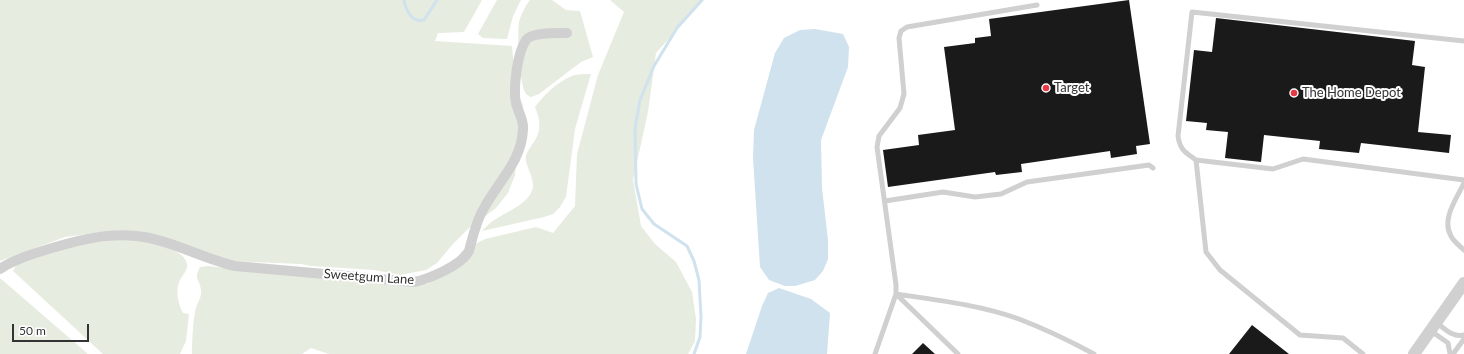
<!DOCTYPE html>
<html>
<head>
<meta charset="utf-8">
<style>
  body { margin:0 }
  #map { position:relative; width:1464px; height:354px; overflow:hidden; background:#fff; font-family:Lato,sans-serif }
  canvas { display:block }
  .scale { position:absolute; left:12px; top:324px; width:77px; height:18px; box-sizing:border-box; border:2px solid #333; border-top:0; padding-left:5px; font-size:12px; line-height:14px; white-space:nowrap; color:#333; -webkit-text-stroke:3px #fff; paint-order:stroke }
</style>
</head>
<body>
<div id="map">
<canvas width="1464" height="354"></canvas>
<div class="scale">50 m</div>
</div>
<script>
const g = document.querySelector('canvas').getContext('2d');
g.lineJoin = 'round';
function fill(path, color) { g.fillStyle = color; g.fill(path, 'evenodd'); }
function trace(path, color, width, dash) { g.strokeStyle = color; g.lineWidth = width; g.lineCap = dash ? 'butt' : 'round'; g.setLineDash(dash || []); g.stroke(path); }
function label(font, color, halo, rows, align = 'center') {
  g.font = font + ' Lato,sans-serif'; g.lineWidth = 4; g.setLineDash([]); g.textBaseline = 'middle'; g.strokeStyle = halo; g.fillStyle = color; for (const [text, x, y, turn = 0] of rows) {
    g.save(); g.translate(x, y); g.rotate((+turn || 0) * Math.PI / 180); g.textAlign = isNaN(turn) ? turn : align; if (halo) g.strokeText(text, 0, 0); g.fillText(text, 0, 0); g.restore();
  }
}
fill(new Path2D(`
  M 0,0 L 482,0 L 464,32 L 438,33 L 435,41 L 512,46 L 516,90 L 523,105 L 524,118 L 518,146 L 515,175 L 508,193 L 496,208 L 468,229 L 452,245 L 437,263 L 426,270 L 400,275 L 374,270 L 312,266 L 301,264 L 228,261 L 110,231 L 65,237 L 0,261 Z
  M 497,0 L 521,0 L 513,16 L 507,39 L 483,38 L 478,34 Z
  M 530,0 L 552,0 L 566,10 L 580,11 L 593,57 L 581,62 L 539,94 L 531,97 C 529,96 527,95 526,94 C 519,84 517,34 519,22 C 521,15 525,6 530,0 Z
  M 610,0 L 704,0 L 656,53 L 648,112 L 633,180 L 641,226 L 655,244 L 676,262 L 692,292 L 696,319 L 695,341 L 688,354 L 329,354 L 311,348 L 302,354 L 192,354 C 192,343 193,318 196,308 C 198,301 202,297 201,290 C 200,279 193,280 200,267 L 208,266 L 284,275 L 427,284 L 444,275 L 462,251 L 485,239 L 536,227 L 553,233 L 575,206 L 577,154 L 598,75 L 624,12 Z
  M 591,74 L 575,129 L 566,197 L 560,207 L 553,214 L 544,217 L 482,231 C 486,227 490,222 496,219 C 508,211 533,202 533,185 C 533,175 524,164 526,155 C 528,150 531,146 534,142 C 542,130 540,119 535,107 C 544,95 557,82 572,76 C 577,74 585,74 591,74 Z
  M 131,238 C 143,241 190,248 187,267 C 186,272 182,276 180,280 C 175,290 178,304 183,313 L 189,314 L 186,341 L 180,354 L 103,354 L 13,271 L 16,265 L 64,249 L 90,243 Z
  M 0,278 L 88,354 L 0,354 Z`), '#e6ecdf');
fill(new Path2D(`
  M 815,29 L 843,34 L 849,47 L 848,67 L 821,140 L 822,188 L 828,240 L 828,259 L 823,271 L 815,280 L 795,286 L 785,286 L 769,280 L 760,267 L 753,158 L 754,130 L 775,53 L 784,38 L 800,30 Z
  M 779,288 L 811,299 L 830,313 L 827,354 L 746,354 L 762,306 L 768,293 Z`), '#cfe2ee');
trace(new Path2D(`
  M 404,0 C 406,10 411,23 424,20 L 437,0
  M 694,354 L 700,337 L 701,317 L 699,280 L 694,261 L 687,246 L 654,224 L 642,209 L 636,184 L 635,128 L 640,100 L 654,66 L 677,28 L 702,0`), '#cfe2ee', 3);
fill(new Path2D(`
  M 1129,0 L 1150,144 L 1136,146 L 1137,154 L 1111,158 L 1110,151 L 1021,164 L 1022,172 L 996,175 L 995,172 L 888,187 L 883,150 L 919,145 L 918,135 L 955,130 L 944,47 L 975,43 L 975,38 L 991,36 L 989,19 Z
  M 1216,18 L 1415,41 L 1412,65 L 1425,67 L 1418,132 L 1451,135 L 1449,153 L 1361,143 L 1359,153 L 1319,149 L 1320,141 L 1264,135 L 1261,162 L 1225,158 L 1228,132 L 1206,130 L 1207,123 L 1186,121 L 1194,50 L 1212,52 Z
  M 1252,325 L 1289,354 L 1229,354 Z
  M 923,343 L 935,354 L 912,354 Z`), '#1a1a1a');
trace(new Path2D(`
  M 1037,5 L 907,27 L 901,31 L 899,38 L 904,94 L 900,108 L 879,136 L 877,147 L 896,285 L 896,294 C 937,300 980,305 1019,319 C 1045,329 1070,341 1094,354
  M 1196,160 C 1185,152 1180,150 1178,136 L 1192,12 L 1464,41
  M 1464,183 C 1457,198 1441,219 1451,236 C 1453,241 1460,246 1464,250
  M 885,201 L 943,192 L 975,197 L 1001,194 L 1027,182 L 1149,165 L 1153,168
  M 1437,323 C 1445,329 1453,338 1464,335
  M 1431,331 L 1448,343 L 1450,354
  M 875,354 L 896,294 L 958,354
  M 1363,354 L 1343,338 L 1300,335 L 1220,270 L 1206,252 L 1196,160 L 1273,169 L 1303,159 L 1464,180
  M 1453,354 L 1464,339`), '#d0d0d0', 5);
trace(new Path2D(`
  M 0,269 C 11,261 24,257 36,253 C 70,242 108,231 144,237 C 175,242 204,259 235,266 L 414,282 C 429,279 462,265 469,251 C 473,236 476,221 484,208 C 498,182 522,161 523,129 C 524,120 518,112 516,103 C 513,89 517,53 526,40 C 532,32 557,33 567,33`), '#d0d0d0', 10);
trace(new Path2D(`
  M 1414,354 L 1464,283`), '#d0d0d0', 12);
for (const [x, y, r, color] of [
  [1046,88,4,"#e63946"],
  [1294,93,4,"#e63946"]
]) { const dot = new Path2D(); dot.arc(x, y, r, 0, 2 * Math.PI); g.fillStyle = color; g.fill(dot); trace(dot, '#fff', 1.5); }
label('13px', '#333', '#fff', [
  ["Target",1054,88],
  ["The Home Depot",1302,93]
], 'left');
label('13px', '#333', '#fff', [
  ["Sweetgum Lane",369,277,4]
]);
</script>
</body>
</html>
